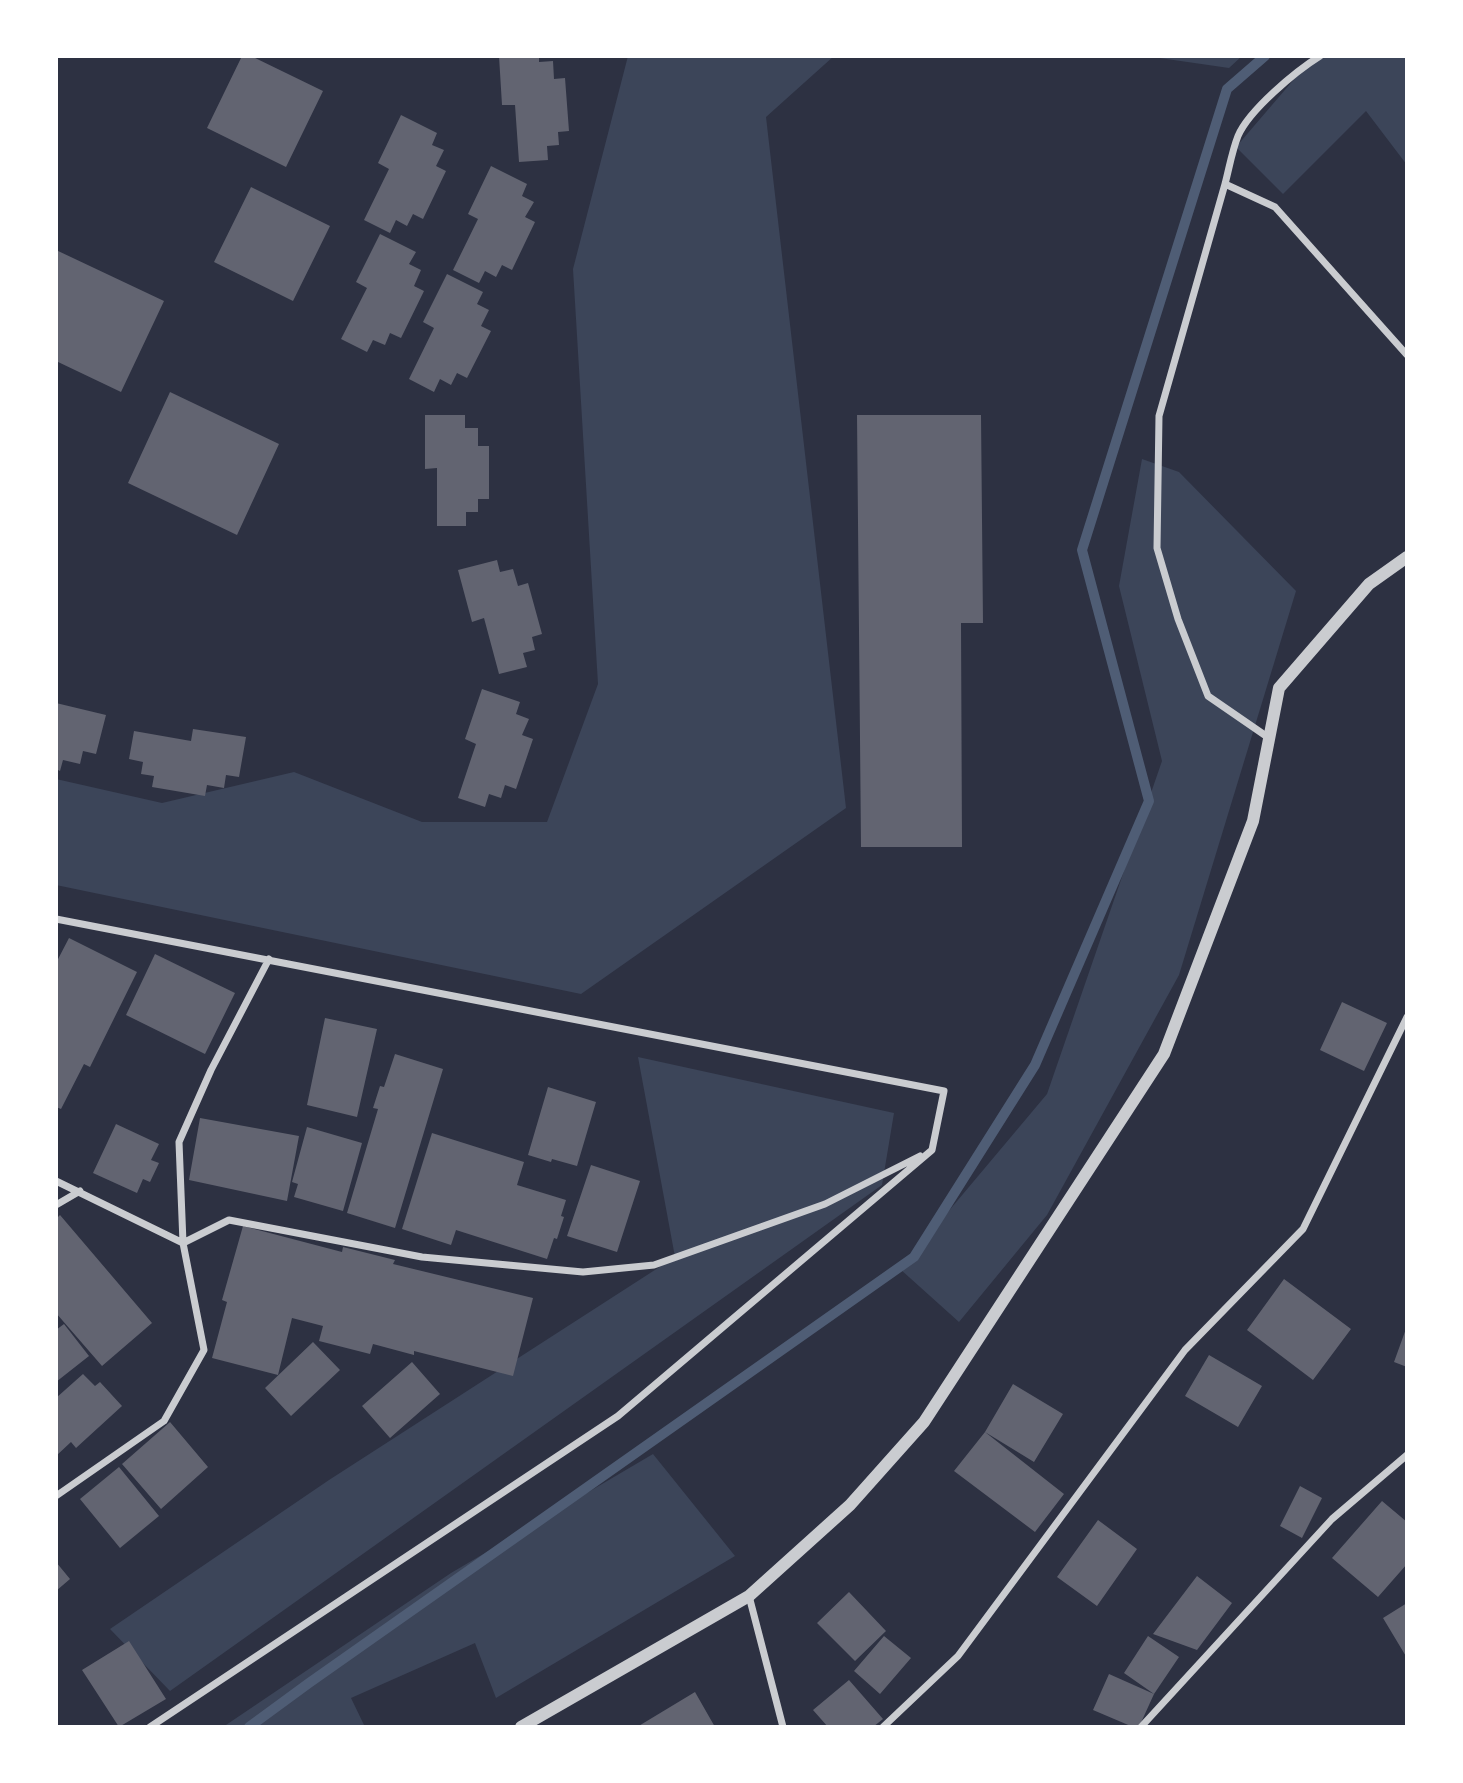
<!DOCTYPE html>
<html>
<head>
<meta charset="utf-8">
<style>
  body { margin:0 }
  #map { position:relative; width:1463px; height:1783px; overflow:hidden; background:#2d3142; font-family:"DejaVu Sans",sans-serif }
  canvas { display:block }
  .frame { position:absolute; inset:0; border:58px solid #fff; pointer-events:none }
</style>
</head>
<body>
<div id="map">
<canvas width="1463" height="1783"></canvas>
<div class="frame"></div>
</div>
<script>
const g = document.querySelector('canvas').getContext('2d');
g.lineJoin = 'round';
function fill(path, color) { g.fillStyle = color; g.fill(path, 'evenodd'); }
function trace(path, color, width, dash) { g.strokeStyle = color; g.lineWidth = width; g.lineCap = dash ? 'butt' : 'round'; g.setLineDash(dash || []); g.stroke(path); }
fill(new Path2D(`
  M 628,56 L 834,56 L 766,117 L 846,808 L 581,994 L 56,885 L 56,779 L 162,803 L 294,772 L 422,822 L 547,822 L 598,684 L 573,269 Z
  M 1146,56 L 1242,56 L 1229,68 Z
  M 1314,56 L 1407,56 L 1407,165 L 1366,111 L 1283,194 L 1236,147 Z
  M 1142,459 L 1179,472 L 1296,591 L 1179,975 L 1047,1215 L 959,1322 L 900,1269 L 1047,1094 L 1162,761 L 1119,586 Z
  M 638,1057 L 894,1113 L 882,1185 L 170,1691 L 110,1629 L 329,1480 L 675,1257 Z
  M 653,1454 L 735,1556 L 496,1698 L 475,1643 L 351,1698 L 365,1727 L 223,1727 L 451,1573 Z`), '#3c4559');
trace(new Path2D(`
  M 249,1727 L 309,1683 L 914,1257 L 1035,1065 L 1149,801 L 1082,550 L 1227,89 L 1265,56`), '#4f5d75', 10);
fill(new Path2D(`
  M 242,56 L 251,56 L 323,91 L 286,167 L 207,128 Z
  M 499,56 L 539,56 L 539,62 L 553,61 L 554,79 L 565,78 L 569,131 L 558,132 L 559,145 L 547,146 L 548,160 L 519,162 L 515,105 L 502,105 Z
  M 401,115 L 437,133 L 432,145 L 444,150 L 436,166 L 446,171 L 423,219 L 413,214 L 407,226 L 396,220 L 390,233 L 364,220 L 389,169 L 378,163 Z
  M 491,166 L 527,184 L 522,196 L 534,202 L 525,217 L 535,222 L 512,270 L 502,265 L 496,277 L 485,271 L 479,283 L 453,270 L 478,219 L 468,214 Z
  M 251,187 L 330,226 L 293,301 L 214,262 Z
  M 380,234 L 416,252 L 409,264 L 421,270 L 414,286 L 424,291 L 401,338 L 390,333 L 385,345 L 373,340 L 367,352 L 341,339 L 367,288 L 356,282 Z
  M 56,250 L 164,301 L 121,392 L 56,361 Z
  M 447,274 L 483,292 L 477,304 L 489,310 L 481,326 L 491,331 L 467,378 L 457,373 L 451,385 L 440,379 L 434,392 L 409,379 L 434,328 L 423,322 Z
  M 170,392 L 279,444 L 237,535 L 128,483 Z
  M 425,415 L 465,415 L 465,428 L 478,428 L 478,446 L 489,446 L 489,499 L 478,499 L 478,512 L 466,512 L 466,526 L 437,526 L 437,468 L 425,469 Z
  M 857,415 L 981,415 L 983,623 L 961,623 L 962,847 L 861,847 Z
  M 497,560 L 500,572 L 513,569 L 518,586 L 528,583 L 542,634 L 532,637 L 535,650 L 523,653 L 527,667 L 499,674 L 484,618 L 472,622 L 458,570 Z
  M 482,689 L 520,702 L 516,714 L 529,719 L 522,735 L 533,739 L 516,789 L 505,785 L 501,798 L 489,794 L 485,807 L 458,798 L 476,744 L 465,739 Z
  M 56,703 L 106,715 L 96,754 L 83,751 L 80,764 L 63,760 L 60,771 L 56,769 Z
  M 193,729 L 246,737 L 239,777 L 226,775 L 224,788 L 207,785 L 205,796 L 152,787 L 154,776 L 141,774 L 143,762 L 129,759 L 134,731 L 191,741 Z
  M 69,938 L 137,972 L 90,1067 L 84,1064 L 61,1109 L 56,1107 L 56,963 Z
  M 155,954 L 235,993 L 205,1054 L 126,1015 Z
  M 1342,1002 L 1387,1023 L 1364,1071 L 1320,1050 Z
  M 325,1018 L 377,1029 L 357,1117 L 307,1105 Z
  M 395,1054 L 443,1069 L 395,1228 L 347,1213 L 378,1109 L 373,1108 L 380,1086 L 384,1087 Z
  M 548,1087 L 596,1102 L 577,1166 L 552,1159 L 551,1162 L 528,1155 Z
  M 200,1118 L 299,1136 L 287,1201 L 189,1180 Z
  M 116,1124 L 159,1144 L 151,1160 L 159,1163 L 150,1182 L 143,1179 L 137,1193 L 93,1173 Z
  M 307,1127 L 362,1143 L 343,1211 L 294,1197 L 298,1184 L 292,1182 Z
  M 432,1133 L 524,1162 L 517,1185 L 566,1200 L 561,1216 L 564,1217 L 557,1239 L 554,1238 L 547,1259 L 456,1230 L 451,1245 L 402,1229 Z
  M 591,1165 L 640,1181 L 617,1252 L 567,1236 Z
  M 60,1215 L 152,1323 L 102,1366 L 56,1313 L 56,1219 Z
  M 243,1226 L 342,1252 L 343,1247 L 395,1260 L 393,1264 L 533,1298 L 513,1376 L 414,1351 L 414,1355 L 373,1344 L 370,1354 L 319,1341 L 323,1326 L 292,1318 L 278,1375 L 212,1358 L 227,1302 L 222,1300 Z
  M 1284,1279 L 1351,1329 L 1313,1380 L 1247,1330 Z
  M 64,1324 L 89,1356 L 56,1382 L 56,1330 Z
  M 1407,1326 L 1407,1367 L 1394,1362 Z
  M 313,1342 L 340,1370 L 291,1416 L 265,1388 Z
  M 1209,1355 L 1262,1386 L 1238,1427 L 1185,1396 Z
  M 412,1362 L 440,1394 L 390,1438 L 362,1406 Z
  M 83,1374 L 95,1386 L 100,1382 L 122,1406 L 76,1448 L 71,1442 L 56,1456 L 56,1398 Z
  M 1013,1384 L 1063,1414 L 1034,1462 L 985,1432 L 1064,1494 L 1035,1532 L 954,1471 L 985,1432 Z
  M 170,1422 L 208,1467 L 161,1509 L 122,1464 Z
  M 119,1467 L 159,1516 L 120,1548 L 80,1499 Z
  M 1300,1486 L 1322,1498 L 1302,1538 L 1280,1526 Z
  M 1382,1501 L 1407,1522 L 1407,1564 L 1378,1597 L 1332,1558 Z
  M 1098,1520 L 1137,1549 L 1097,1606 L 1057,1577 Z
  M 56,1562 L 70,1579 L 56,1591 Z
  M 1197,1576 L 1232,1603 L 1197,1650 L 1153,1634 Z
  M 849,1592 L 886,1631 L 855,1661 L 817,1623 Z
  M 1407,1603 L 1407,1658 L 1383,1618 Z
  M 884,1636 L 911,1658 L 880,1694 L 854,1671 Z
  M 1148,1636 L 1179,1657 L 1154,1694 L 1124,1673 Z
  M 129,1641 L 166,1699 L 119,1727 L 82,1670 Z
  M 1109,1674 L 1154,1694 L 1139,1727 L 1133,1727 L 1093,1710 Z
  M 849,1680 L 883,1719 L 873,1727 L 828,1727 L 813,1710 Z
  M 695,1692 L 715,1727 L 637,1727 Z`), '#626471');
trace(new Path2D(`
  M 1225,184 C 1229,169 1232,151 1238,136 C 1249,110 1296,71 1320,56
  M 1269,738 L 1208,696 L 1178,619 L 1157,548 L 1159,416 L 1225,184 L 1275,207 L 1407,355
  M 56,919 L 944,1091 L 932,1150 L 618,1416 L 150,1727
  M 56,1181 L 183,1243
  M 56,1205 L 80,1191
  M 183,1243 L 229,1220 L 422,1257 L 583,1272 L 654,1265 L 825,1204 L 920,1156
  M 56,1496 L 164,1421 L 204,1350 L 183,1243 L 179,1142 L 211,1070 L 269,959
  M 749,1596 L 783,1727
  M 883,1727 L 958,1656 L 1185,1350 L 1303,1229 L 1407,1017
  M 1141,1727 L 1332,1519 L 1407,1455`), '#caccd0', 7);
trace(new Path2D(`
  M 521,1727 L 749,1596 L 850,1505 L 924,1422 L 1164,1054 L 1253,821 L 1279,688 L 1369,584 L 1407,557`), '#caccd0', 12);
</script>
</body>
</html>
